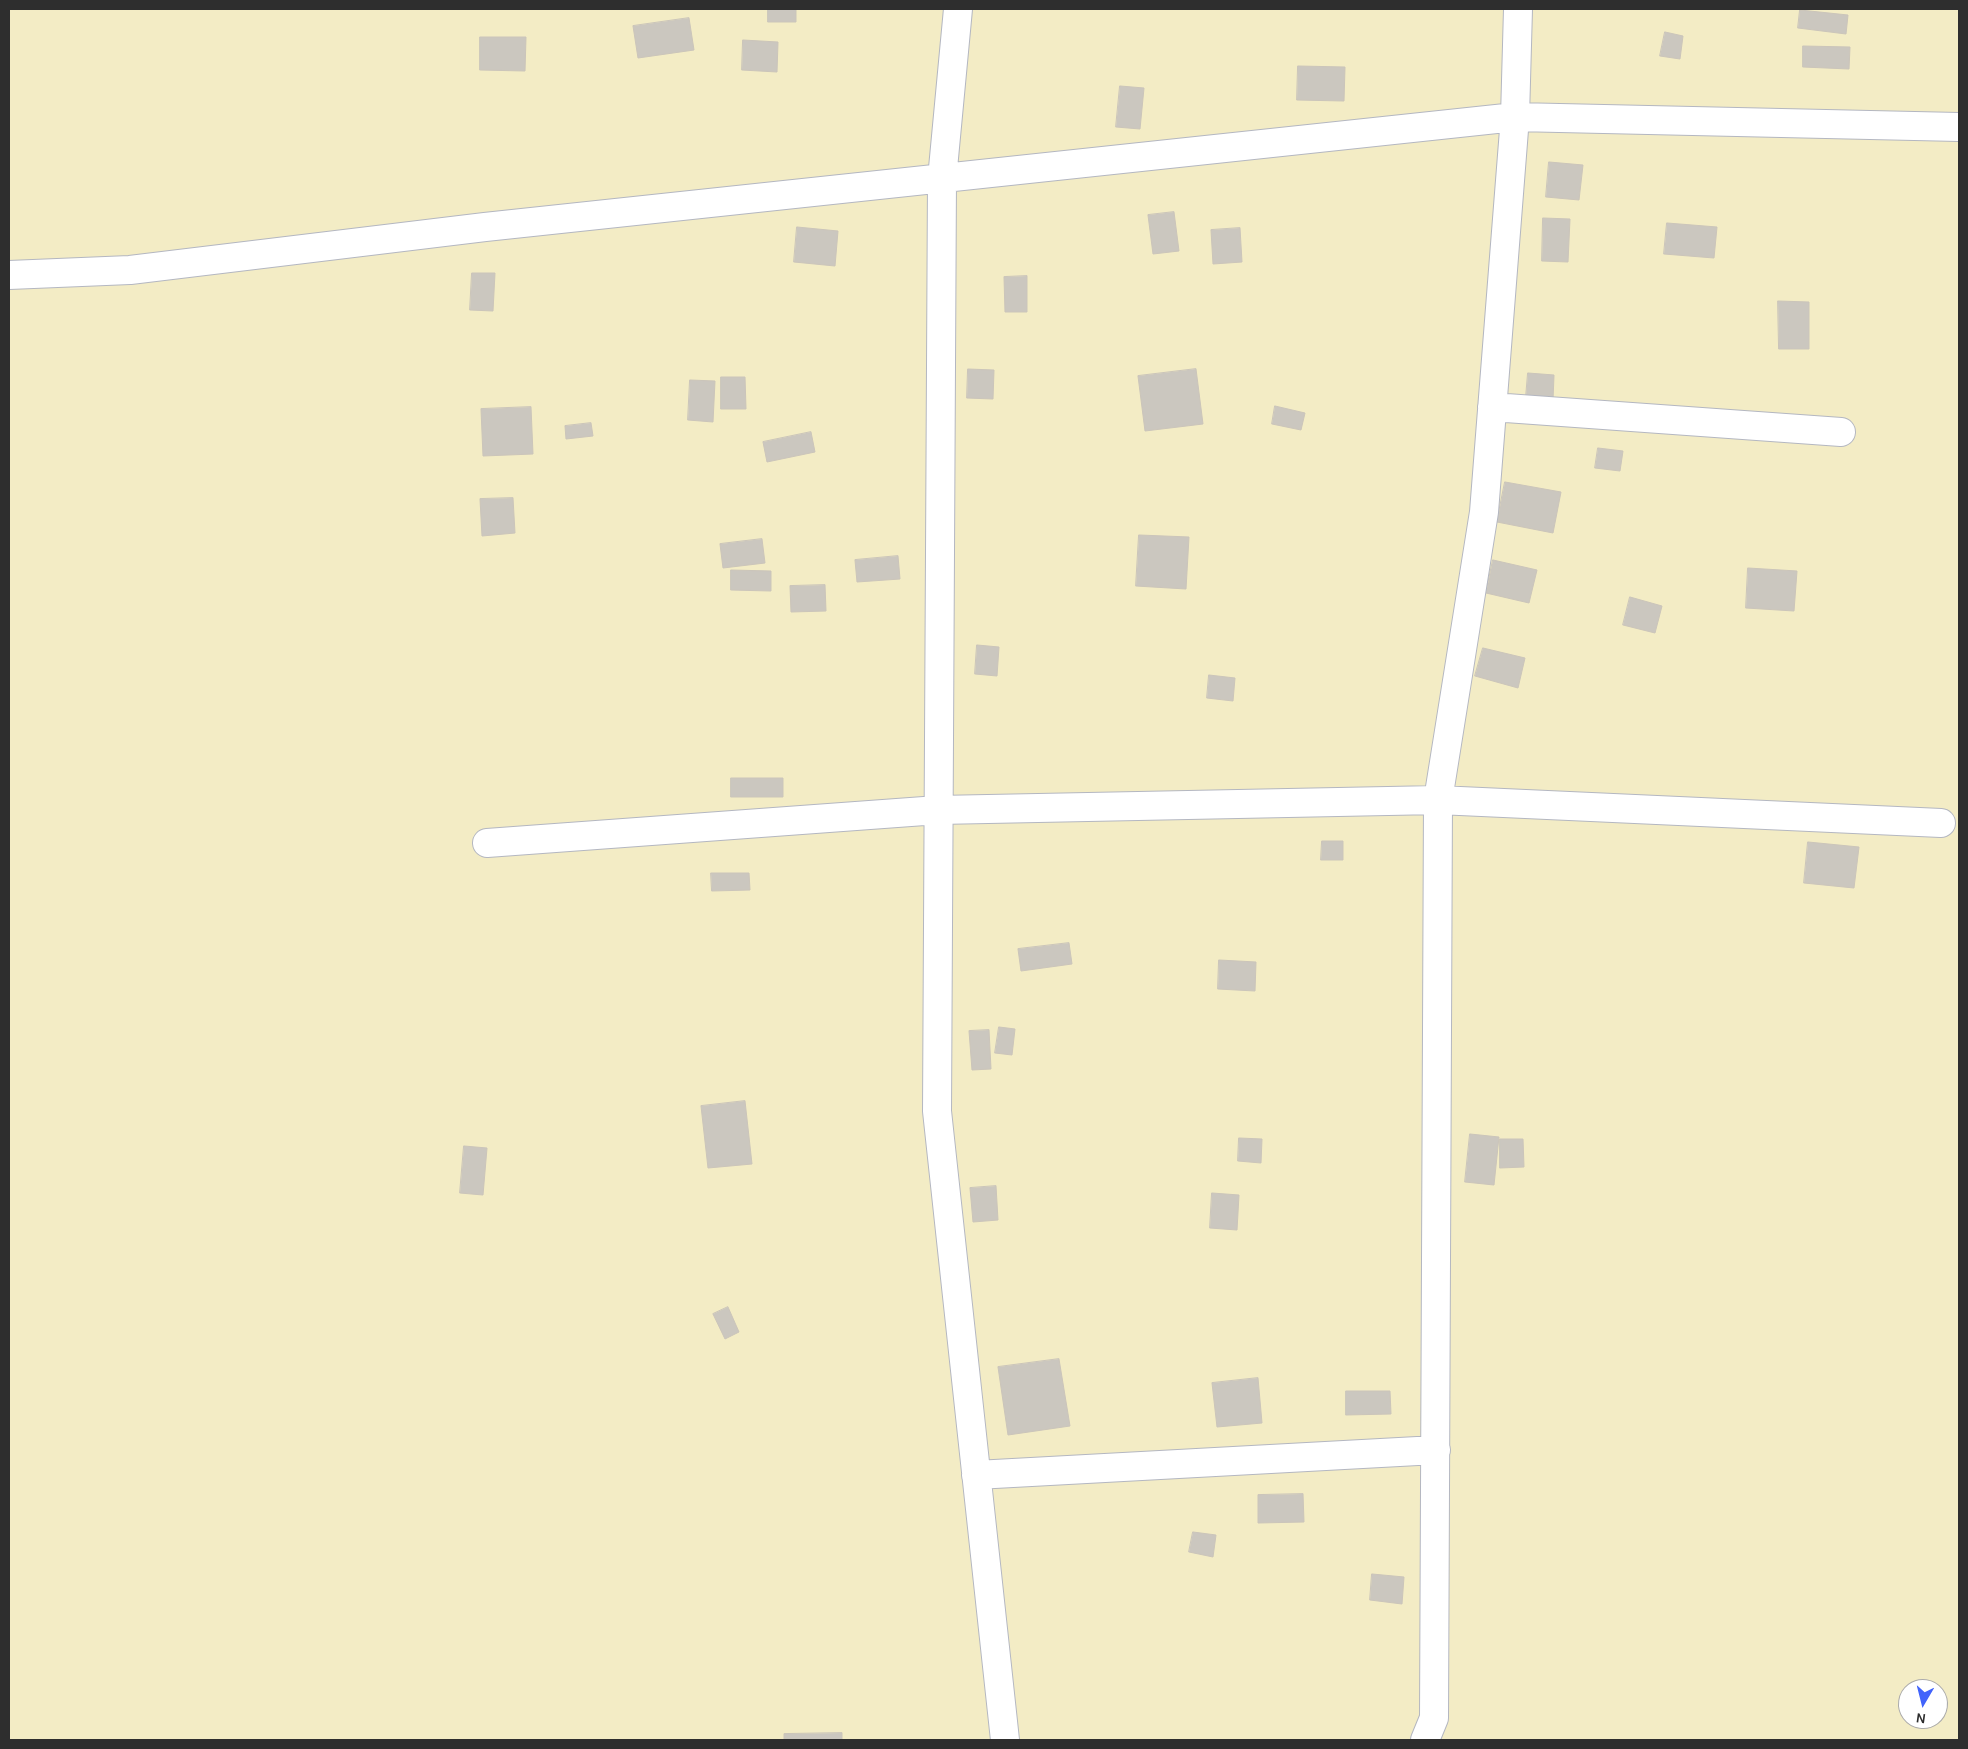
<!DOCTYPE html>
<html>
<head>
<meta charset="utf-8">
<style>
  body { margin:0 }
  #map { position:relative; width:1968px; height:1749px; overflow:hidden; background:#efe9e1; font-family:Karla,sans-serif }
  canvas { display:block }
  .frame { position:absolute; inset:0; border:10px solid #2e2e2e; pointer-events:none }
  .north { position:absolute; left:1898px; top:1679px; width:50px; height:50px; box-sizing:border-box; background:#fff; border:1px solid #ababab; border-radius:50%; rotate:188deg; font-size:14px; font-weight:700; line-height:20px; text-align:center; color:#2e2e2e }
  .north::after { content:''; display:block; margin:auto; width:18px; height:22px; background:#4264fb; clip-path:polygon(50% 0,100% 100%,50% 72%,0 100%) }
</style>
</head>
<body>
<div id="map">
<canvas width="1968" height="1749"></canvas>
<div class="frame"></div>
<div class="north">N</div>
</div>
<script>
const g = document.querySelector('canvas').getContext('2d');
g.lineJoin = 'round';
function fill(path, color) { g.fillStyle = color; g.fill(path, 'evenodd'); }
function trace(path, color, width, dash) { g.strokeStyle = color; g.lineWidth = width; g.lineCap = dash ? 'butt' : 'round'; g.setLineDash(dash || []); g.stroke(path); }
fill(new Path2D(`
  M 9,9 L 1959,9 L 1959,1740 L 9,1740 ZM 1908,1689 L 1938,1689 L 1938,1719 L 1908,1719 Z`), '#f3ecc5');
const building = new Path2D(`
  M 768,9 L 796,9 L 796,22 L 768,22 Z
  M 1800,10 L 1848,15 L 1846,34 L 1798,28 Z
  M 689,18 L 694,50 L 638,58 L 633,26 Z
  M 1665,32 L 1683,36 L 1680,59 L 1660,56 Z
  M 480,37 L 526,37 L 525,71 L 480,70 Z
  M 743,40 L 778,42 L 777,72 L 742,70 Z
  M 1803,46 L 1850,47 L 1849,69 L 1803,67 Z
  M 1298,66 L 1345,67 L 1344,101 L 1297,100 Z
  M 1120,86 L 1144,88 L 1140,129 L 1116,127 Z
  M 1549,162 L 1583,165 L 1579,200 L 1546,197 Z
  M 1174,212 L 1179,251 L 1153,254 L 1148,215 Z
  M 1543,218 L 1570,219 L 1568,262 L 1542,261 Z
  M 1667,223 L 1717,227 L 1714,258 L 1664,254 Z
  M 797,227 L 838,231 L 835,266 L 794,262 Z
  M 1240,228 L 1242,262 L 1213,264 L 1211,230 Z
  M 472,273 L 495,273 L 493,311 L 470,310 Z
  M 1027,276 L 1027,312 L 1005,312 L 1004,277 Z
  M 1778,301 L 1809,302 L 1809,349 L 1779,349 Z
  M 968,369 L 994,370 L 993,399 L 967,398 Z
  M 1196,369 L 1203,424 L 1145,431 L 1138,376 Z
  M 1528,373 L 1554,375 L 1553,400 L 1526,397 Z
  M 721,377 L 745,377 L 746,409 L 721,409 Z
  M 690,380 L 715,381 L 713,422 L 688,420 Z
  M 1275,406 L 1305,413 L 1301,430 L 1272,424 Z
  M 531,407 L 533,454 L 483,456 L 481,409 Z
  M 591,423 L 593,436 L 566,439 L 565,426 Z
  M 811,432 L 815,452 L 767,462 L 763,442 Z
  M 1598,448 L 1623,451 L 1620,471 L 1595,468 Z
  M 1505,482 L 1561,492 L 1553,533 L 1497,522 Z
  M 513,498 L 515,533 L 482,536 L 480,499 Z
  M 1139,535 L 1189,537 L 1186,589 L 1136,586 Z
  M 762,539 L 765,563 L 723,568 L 720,544 Z
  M 898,556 L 900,579 L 857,582 L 855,560 Z
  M 1493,560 L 1537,570 L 1529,603 L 1486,593 Z
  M 1748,568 L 1797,571 L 1794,611 L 1746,608 Z
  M 731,570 L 771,571 L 771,591 L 731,590 Z
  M 825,585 L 826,611 L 791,612 L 790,586 Z
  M 1630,597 L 1662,606 L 1655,633 L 1623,625 Z
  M 977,645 L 999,647 L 997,676 L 975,674 Z
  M 1483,648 L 1525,658 L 1518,688 L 1475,676 Z
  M 1209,675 L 1235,678 L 1233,701 L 1207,698 Z
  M 731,778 L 783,778 L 783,797 L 731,797 Z
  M 1322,841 L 1343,841 L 1343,860 L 1321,860 Z
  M 1808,842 L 1859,847 L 1854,888 L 1804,883 Z
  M 711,873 L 749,873 L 750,890 L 712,891 Z
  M 1069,943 L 1072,964 L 1021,971 L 1018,949 Z
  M 1219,960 L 1256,962 L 1255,991 L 1218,989 Z
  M 999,1027 L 1015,1029 L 1012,1055 L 995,1053 Z
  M 989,1030 L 991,1069 L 972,1070 L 969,1031 Z
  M 745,1101 L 752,1164 L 708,1168 L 701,1106 Z
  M 1470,1134 L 1499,1137 L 1494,1185 L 1465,1182 Z
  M 1239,1138 L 1262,1139 L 1261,1163 L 1238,1161 Z
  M 1500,1139 L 1523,1139 L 1524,1167 L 1500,1168 Z
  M 464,1146 L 487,1148 L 483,1195 L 460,1193 Z
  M 996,1186 L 998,1220 L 973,1222 L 970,1188 Z
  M 1212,1193 L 1239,1195 L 1237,1230 L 1210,1228 Z
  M 728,1307 L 739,1332 L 725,1339 L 713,1314 Z
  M 1059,1359 L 1070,1426 L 1008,1435 L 998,1367 Z
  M 1258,1378 L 1262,1423 L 1217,1427 L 1212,1383 Z
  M 1346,1391 L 1390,1391 L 1391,1414 L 1346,1415 Z
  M 1303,1494 L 1304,1522 L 1258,1523 L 1258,1495 Z
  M 1193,1532 L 1216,1535 L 1213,1557 L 1189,1552 Z
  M 1372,1574 L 1404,1577 L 1402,1604 L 1370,1600 Z
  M 842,1733 L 842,1740 L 784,1740 L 784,1734 Z`);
fill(building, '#cbc7bf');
trace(building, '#cbc5ba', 1);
const minor = new Path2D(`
  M 958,9 L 942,179 L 937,1111 L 1005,1740
  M 9,275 L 130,270 L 485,227 L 1515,117 L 1959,127
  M 1492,407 L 1841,432
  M 487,843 L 938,810 L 1438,800 L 1941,823
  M 976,1475 L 1436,1450
  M 1425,1740 L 1434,1718 L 1438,800 L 1484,512 L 1515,117 L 1518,9`);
trace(minor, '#b4b7c1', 30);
trace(minor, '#fff', 28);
</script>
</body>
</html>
